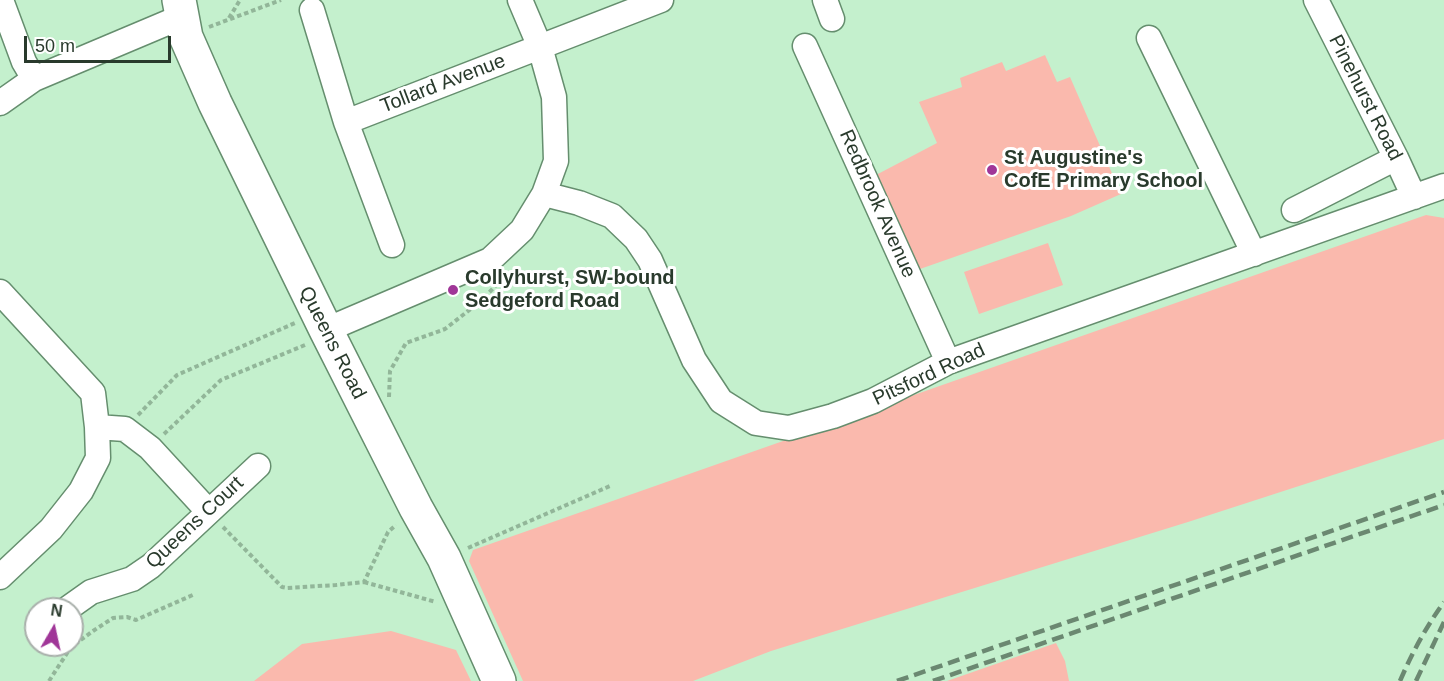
<!DOCTYPE html>
<html>
<head>
<meta charset="utf-8">
<style>
  body { margin:0 }
  #map { position:relative; width:1444px; height:681px; overflow:hidden; background:#c4f0cd; font-family:Helvetica,sans-serif }
  canvas { display:block }
  .north { position:absolute; left:24px; top:597px; width:60px; height:60px; box-sizing:border-box; background:#fff; border:2px solid #a9b0ab; border-radius:50%; rotate:9deg; font-size:16px; font-weight:700; line-height:24px; text-align:center; color:#293a2c }
  .north::after { content:''; display:block; margin:auto; width:21px; height:27px; background:#a03698; clip-path:polygon(50% 0,100% 100%,50% 72%,0 100%) }
  .scale { position:absolute; left:24px; top:36px; width:147px; height:27px; box-sizing:border-box; border:3px solid #293a2c; border-top:0; padding-left:8px; font-size:18px; line-height:21px; white-space:nowrap; color:#293a2c; -webkit-text-stroke:4px #fff; paint-order:stroke }
</style>
</head>
<body>
<div id="map">
<canvas width="1444" height="681"></canvas>
<div class="north">N</div>
<div class="scale">50 m</div>
</div>
<script>
const g = document.querySelector('canvas').getContext('2d');
g.lineJoin = 'round';
function fill(path, color) { g.fillStyle = color; g.fill(path, 'evenodd'); }
function trace(path, color, width, dash) { g.strokeStyle = color; g.lineWidth = width; g.lineCap = dash ? 'butt' : 'round'; g.setLineDash(dash || []); g.stroke(path); }
function label(font, color, halo, rows, align = 'center') {
  g.font = font + ' Helvetica,sans-serif'; g.lineWidth = 6; g.setLineDash([]); g.textBaseline = 'middle'; g.strokeStyle = halo; g.fillStyle = color; for (const [text, x, y, turn = 0] of rows) {
    g.save(); g.translate(x, y); g.rotate((+turn || 0) * Math.PI / 180); g.textAlign = isNaN(turn) ? turn : align; if (halo) g.strokeText(text, 0, 0); g.fillText(text, 0, 0); g.restore();
  }
}
fill(new Path2D(`
  M 1045,55 L 1057,82 L 1070,77 L 1121,194 L 1071,216 L 920,269 L 876,175 L 937,143 L 919,102 L 962,87 L 960,78 L 1002,62 L 1006,71 Z
  M 1426,215 L 1444,218 L 1444,439 L 1188,522 L 771,651 L 693,681 L 523,681 L 469,561 L 473,550 Z
  M 1048,243 L 1063,285 L 979,314 L 964,272 Z
  M 391,631 L 456,650 L 471,681 L 254,681 L 302,644 Z
  M 1056,643 L 1065,661 L 1069,681 L 947,681 Z`), '#fab9ad');
const minor = new Path2D(`
  M 1,0 L 24,62 L 34,79
  M 825,0 L 832,19
  M 1316,0 L 1396,158 L 1414,197
  M 312,10 L 346,122
  M 1149,38 L 1254,254
  M 805,46 L 948,362
  M 0,103 L 34,79 L 181,17
  M 544,194 L 579,203 L 612,216 L 636,239 L 650,260 L 694,360 L 721,401 L 756,423 L 789,428 L 833,416 L 873,401 L 948,362 L 1444,186
  M 1294,210 L 1396,158
  M 392,245 L 346,122 L 661,0
  M 0,292 L 93,393 L 97,427 L 98,458 L 81,491 L 51,529 L 0,577
  M 326,330 L 490,260 L 522,230 L 544,194 L 556,161 L 554,97 L 540,47 L 520,0
  M 97,427 L 125,429 L 150,448 L 208,511
  M 67,609 L 91,592 L 132,579 L 151,566 L 258,466`);
const highway = new Path2D(`
  M 179,0 L 186,37 L 215,103 L 326,330 L 416,508 L 444,558 L 499,681`);
trace(minor, '#658e6e', 27);
trace(highway, '#658e6e', 36);
trace(new Path2D(`
  M 229,18 L 240,0
  M 209,27 L 281,0
  M 389,397 L 390,371 L 406,343 L 445,329 L 482,300 L 501,280
  M 138,415 L 177,375 L 295,323
  M 164,434 L 221,380 L 305,345
  M 223,527 L 282,587 L 287,588 L 336,585 L 364,582 L 388,532 L 396,525
  M 468,548 L 610,486
  M 364,582 L 436,602
  M 49,681 L 71,647 L 93,631 L 113,618 L 127,617 L 136,620 L 195,594`), '#92b699', 4, [4.5, 3]);
trace(minor, '#fff', 24);
trace(highway, '#fff', 33);
trace(new Path2D(`
  M 897,681 L 1444,492
  M 933,681 L 1444,505
  M 1400,681 C 1412,653 1426,627 1444,602
  M 1416,681 L 1444,622`), '#6b8871', 4.5, [12, 6]);
for (const [x, y, r, color] of [
  [992,170,6,"#a03698"],
  [453,290,6,"#a03698"]
]) { const dot = new Path2D(); dot.arc(x, y, r, 0, 2 * Math.PI); g.fillStyle = color; g.fill(dot); trace(dot, '#fff', 2); }
label('20px', '#293a2c', '#fff', [
  ["Tollard Avenue",443,84,-21],
  ["Pinehurst Road",1365,98,63],
  ["Redbrook Avenue",877,204,66],
  ["Queens Road",332,343,63],
  ["Pitsford Road",929,375,-25],
  ["Queens Court",195,523,-43]
]);
label('bold 20px', '#293a2c', '#fff', [
  ["St Augustine's",1004,158],
  ["CofE Primary School",1004,181],
  ["Collyhurst, SW-bound",465,278],
  ["Sedgeford Road",465,301]
], 'left');
</script>
</body>
</html>
